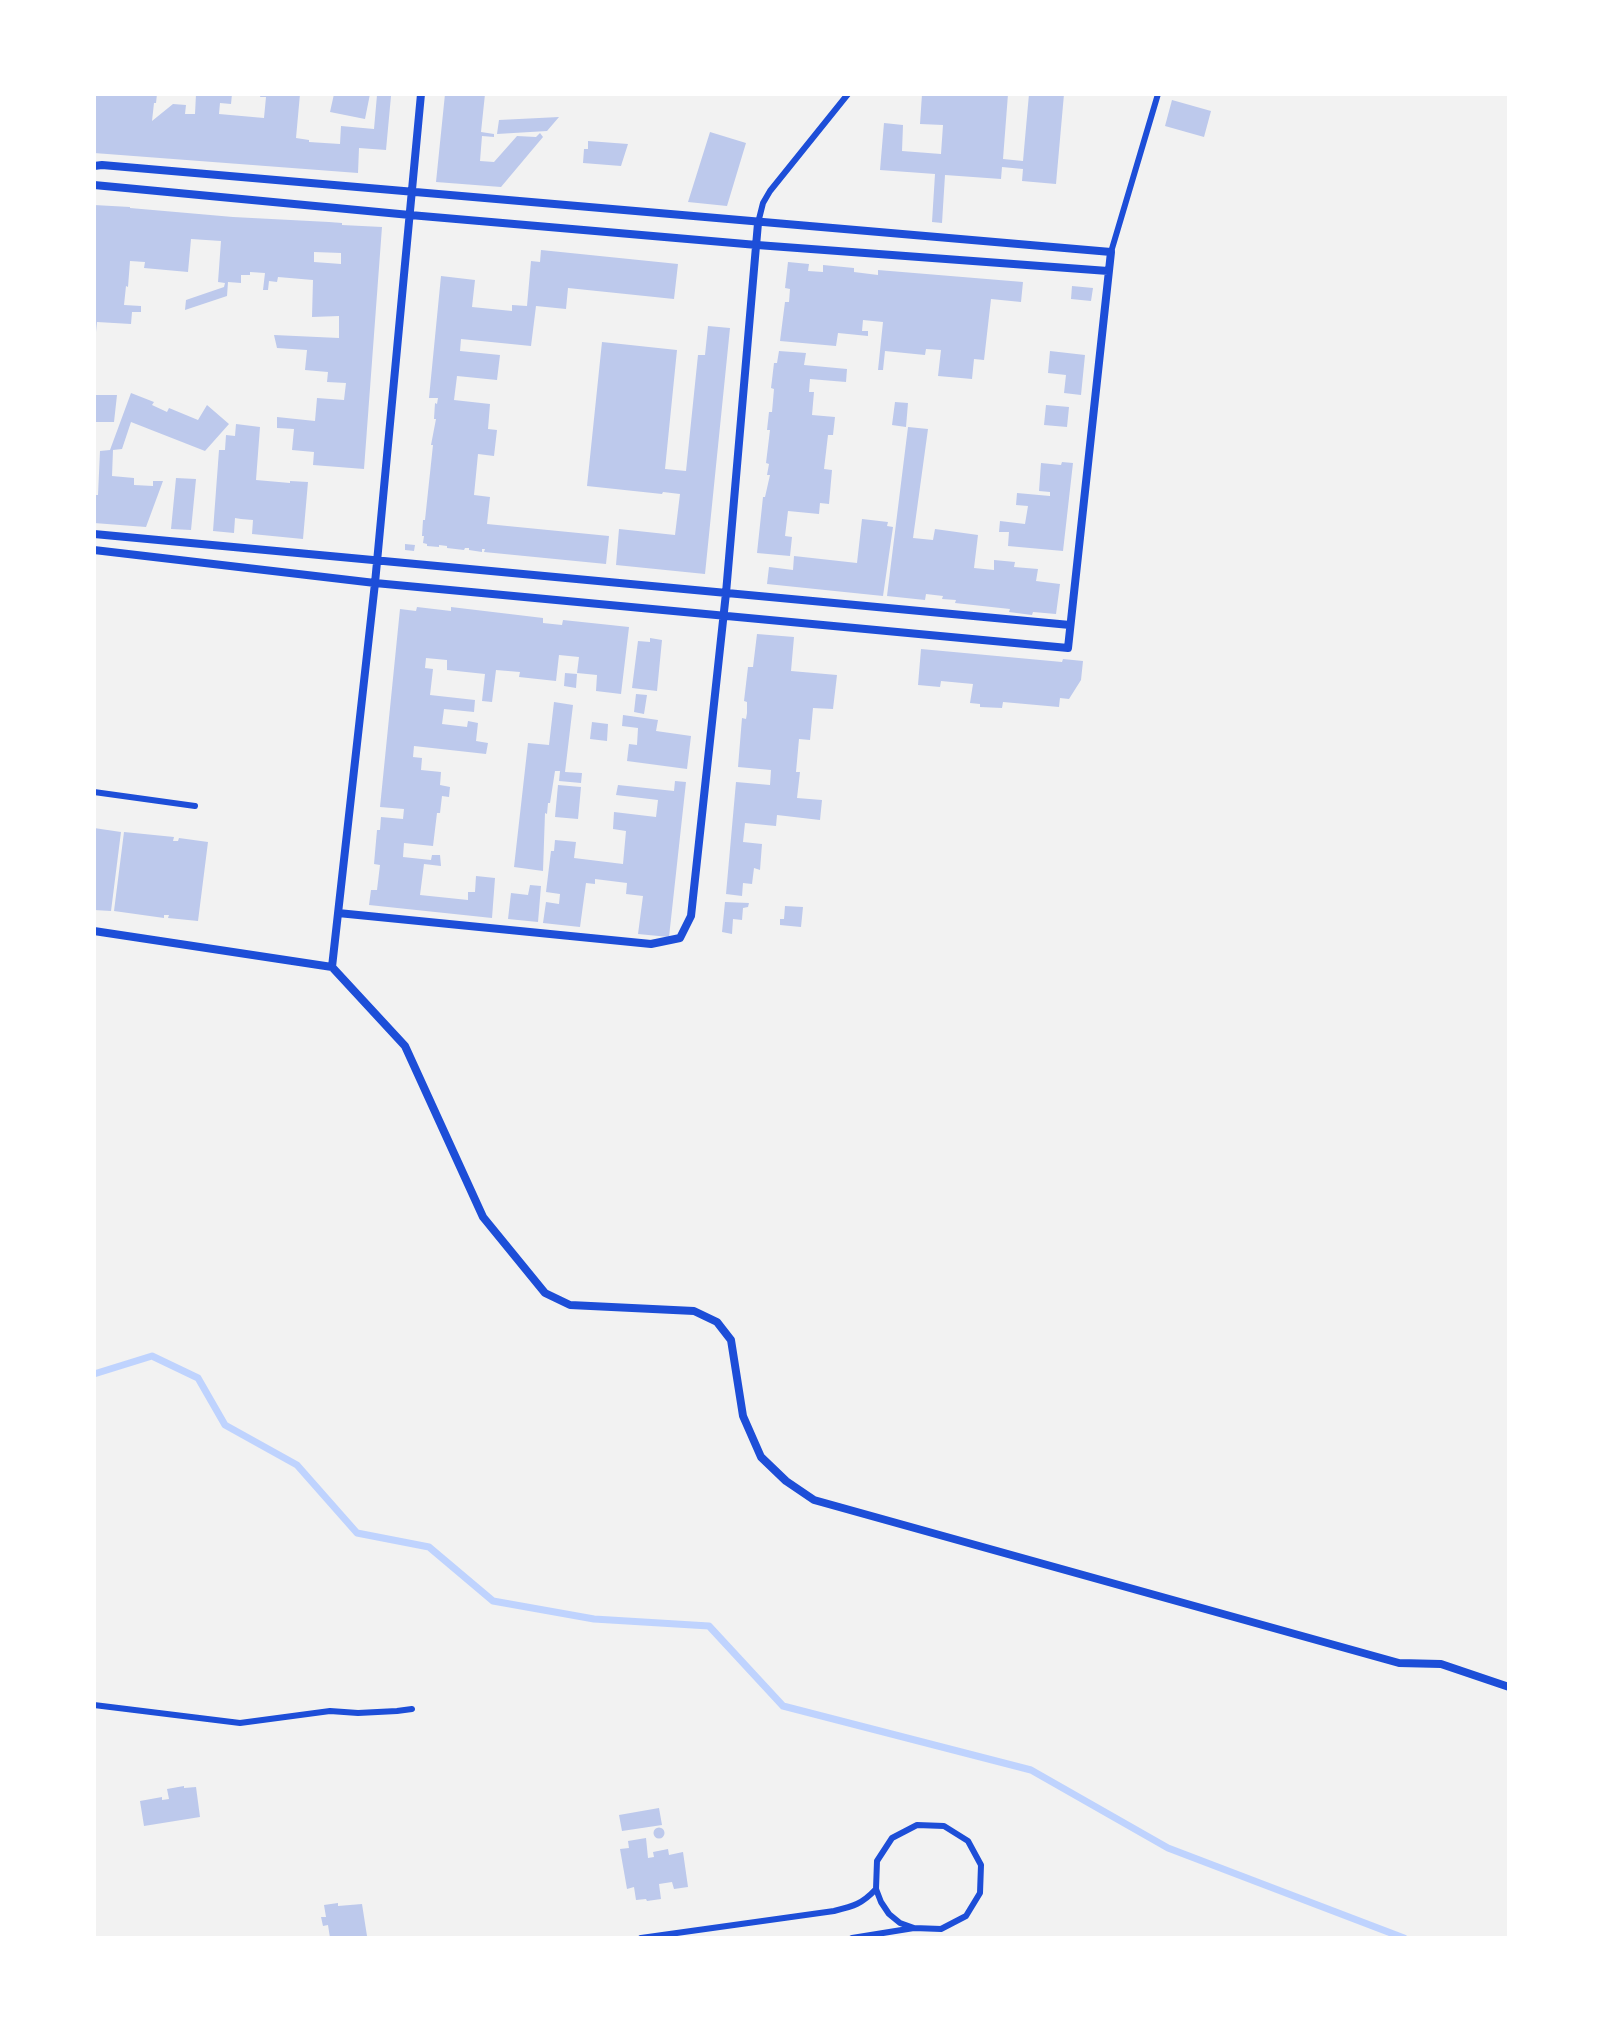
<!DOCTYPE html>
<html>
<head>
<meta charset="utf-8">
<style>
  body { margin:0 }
  #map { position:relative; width:1603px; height:2032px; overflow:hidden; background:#f2f2f2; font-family:"IBM Plex Serif",serif }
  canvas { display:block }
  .frame { position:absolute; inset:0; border:96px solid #fff; pointer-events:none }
</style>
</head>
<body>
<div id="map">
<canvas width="1603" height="2032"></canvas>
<div class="frame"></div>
</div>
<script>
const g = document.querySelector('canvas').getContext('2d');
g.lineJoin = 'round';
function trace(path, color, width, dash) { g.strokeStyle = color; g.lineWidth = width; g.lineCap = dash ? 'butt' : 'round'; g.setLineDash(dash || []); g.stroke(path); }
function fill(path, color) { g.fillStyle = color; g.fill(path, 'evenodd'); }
trace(new Path2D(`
  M 94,1374 L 152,1356 L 198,1378 L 225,1425 L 297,1465 L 357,1533 L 429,1547 L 493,1601 L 594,1619 L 709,1626 L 783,1706 L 1031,1770 L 1168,1848 L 1404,1938`), '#bfd3fe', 7);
fill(new Path2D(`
  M 94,94 L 157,94 L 156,103 L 154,103 L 152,121 L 173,104 L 186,105 L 185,114 L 195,114 L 196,94 L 232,94 L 231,104 L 220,103 L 219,114 L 264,118 L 266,97 L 260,97 L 261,94 L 300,94 L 296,138 L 309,140 L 309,142 L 340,144 L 341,126 L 374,129 L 377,95 L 391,96 L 386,150 L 359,148 L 358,173 L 94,153 Z
  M 334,94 L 370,94 L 365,119 L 330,112 Z
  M 445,94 L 485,94 L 481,132 L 494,134 L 494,137 L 482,136 L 480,161 L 494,162 L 517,136 L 536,137 L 540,133 L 543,137 L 501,187 L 436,182 Z
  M 922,94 L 1008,94 L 1003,159 L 1023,161 L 1029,94 L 1064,94 L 1056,184 L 1022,181 L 1023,169 L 1002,167 L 1001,179 L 945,175 L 942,223 L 932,222 L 935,174 L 880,170 L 884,123 L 903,125 L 902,151 L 941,154 L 943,125 L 920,124 Z
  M 1172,100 L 1211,111 L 1204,137 L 1165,126 Z
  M 559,117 L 547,131 L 497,134 L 499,120 Z
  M 710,132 L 746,143 L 727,206 L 688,202 Z
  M 588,141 L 628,144 L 621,166 L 583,163 L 584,149 L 588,149 Z
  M 94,205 L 130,207 L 130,208 L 233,217 L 329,222 L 342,223 L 342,225 L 382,227 L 364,469 L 313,465 L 314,452 L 292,450 L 294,429 L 277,428 L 277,417 L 315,421 L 317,398 L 344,400 L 346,383 L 327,382 L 328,372 L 305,370 L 307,350 L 277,348 L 274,335 L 339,338 L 339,316 L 312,317 L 313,280 L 278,277 L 277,282 L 269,281 L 268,290 L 263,290 L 265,273 L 250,272 L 250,275 L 241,275 L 241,283 L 228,282 L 227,296 L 185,310 L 186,300 L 224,287 L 225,283 L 218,282 L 221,241 L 191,239 L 188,272 L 144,268 L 145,262 L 130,261 L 128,287 L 126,286 L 124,305 L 141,306 L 141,312 L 132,312 L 131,324 L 97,322 L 96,332 L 94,332 ZM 314,252 L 341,253 L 341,264 L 314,262 Z
  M 541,250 L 678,264 L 674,299 L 568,288 L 566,309 L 536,306 L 531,346 L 461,339 L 460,351 L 500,355 L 497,380 L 457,376 L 454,400 L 490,404 L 488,429 L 497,430 L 494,456 L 478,454 L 474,495 L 490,497 L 487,524 L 609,536 L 606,564 L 484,552 L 485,549 L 482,549 L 482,552 L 469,550 L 469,548 L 465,548 L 464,550 L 447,548 L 447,546 L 439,545 L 439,547 L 427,546 L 427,544 L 423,543 L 424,536 L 422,536 L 423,520 L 425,520 L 433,445 L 431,445 L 436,419 L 434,419 L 435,403 L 437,404 L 438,398 L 429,398 L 441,276 L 475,280 L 472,307 L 512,311 L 512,305 L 527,306 L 531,261 L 540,262 Z
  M 788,262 L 809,264 L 808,271 L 823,272 L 823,265 L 854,268 L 854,272 L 878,275 L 878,270 L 1023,282 L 1021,302 L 991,299 L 984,360 L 974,359 L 972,379 L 938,376 L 941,350 L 926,349 L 925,355 L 885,351 L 883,370 L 878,370 L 883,322 L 863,320 L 862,331 L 868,331 L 868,336 L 838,333 L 836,346 L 780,341 L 785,302 L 789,302 L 790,289 L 785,288 Z
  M 1072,286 L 1093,288 L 1091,301 L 1071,299 Z
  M 708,326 L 730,328 L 705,574 L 616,565 L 619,529 L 675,535 L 680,494 L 663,492 L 662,494 L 587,486 L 602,342 L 677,350 L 665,469 L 686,471 L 698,355 L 705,355 Z
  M 779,351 L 806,353 L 804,365 L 847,369 L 846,382 L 810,379 L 809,392 L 814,392 L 812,415 L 835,417 L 833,435 L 828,435 L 824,469 L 832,470 L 829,504 L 820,503 L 819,514 L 788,511 L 785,536 L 792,537 L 790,556 L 757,553 L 763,497 L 765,497 L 770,475 L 767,475 L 769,464 L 766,463 L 770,430 L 767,430 L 769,412 L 772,412 L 774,389 L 771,388 L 772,380 L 774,363 L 777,363 Z
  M 1050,351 L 1085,355 L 1081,395 L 1064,393 L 1066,375 L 1048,373 Z
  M 131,393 L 154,402 L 152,405 L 167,412 L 169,408 L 198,420 L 207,405 L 229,424 L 205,451 L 131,422 L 122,449 L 113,450 L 112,476 L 134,478 L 134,485 L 153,486 L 153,481 L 163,481 L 146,527 L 94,523 L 94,495 L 98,495 L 100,451 L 110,450 Z
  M 94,395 L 117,395 L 114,422 L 94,422 Z
  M 895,402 L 908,403 L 906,427 L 892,425 Z
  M 1046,405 L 1069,407 L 1067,427 L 1044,425 Z
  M 236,424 L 260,427 L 256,480 L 290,483 L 290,481 L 308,482 L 303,539 L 252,534 L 253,520 L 241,519 L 235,518 L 234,533 L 213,531 L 219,450 L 225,450 L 226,435 L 235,436 Z
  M 908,427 L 928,429 L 913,538 L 933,540 L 935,529 L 978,535 L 974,568 L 994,570 L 994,560 L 1015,562 L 1014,567 L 1038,569 L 1036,581 L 1060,584 L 1056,614 L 1033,612 L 1032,615 L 1009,612 L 1010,609 L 955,603 L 956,600 L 942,599 L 943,596 L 926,594 L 925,600 L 887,596 Z
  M 1062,462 L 1073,463 L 1063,551 L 1008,546 L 1009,532 L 999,532 L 1000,521 L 1025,524 L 1028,506 L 1016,505 L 1017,493 L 1050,496 L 1050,492 L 1039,491 L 1041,463 L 1061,465 Z
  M 176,478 L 196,479 L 191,530 L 171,529 Z
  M 862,519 L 888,522 L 887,526 L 893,527 L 883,596 L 767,584 L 769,567 L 793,570 L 794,556 L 857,563 Z
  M 405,544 L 415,545 L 414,551 L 405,550 Z
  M 417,607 L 451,611 L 451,607 L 543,618 L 543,623 L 562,625 L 563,620 L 629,627 L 621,694 L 596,691 L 597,675 L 577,673 L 579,657 L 559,655 L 556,681 L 519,677 L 520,672 L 496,670 L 492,702 L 482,701 L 485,674 L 447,670 L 447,660 L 426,658 L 425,668 L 433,669 L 430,695 L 475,700 L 474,712 L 444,709 L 442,724 L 467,727 L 468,721 L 478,723 L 476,741 L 488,743 L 486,754 L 414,746 L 413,757 L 422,758 L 421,770 L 441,772 L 440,785 L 450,787 L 449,797 L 442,796 L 440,813 L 437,813 L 433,846 L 404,843 L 403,857 L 431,860 L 432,855 L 440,855 L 441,866 L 424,864 L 420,895 L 468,900 L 468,892 L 475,892 L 476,876 L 495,878 L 492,918 L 369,905 L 371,890 L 377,890 L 380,865 L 374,864 L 377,830 L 380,830 L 381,817 L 403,819 L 404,809 L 380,807 L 400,609 L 416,611 Z
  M 757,634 L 794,637 L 791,671 L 837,675 L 833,709 L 813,708 L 810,740 L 799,739 L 796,772 L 800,772 L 797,798 L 822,800 L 820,820 L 777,815 L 776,826 L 745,823 L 743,842 L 762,844 L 760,870 L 754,868 L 752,884 L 743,883 L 742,896 L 726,894 L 736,782 L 770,785 L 771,770 L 738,767 L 742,718 L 746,719 L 747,713 L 747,702 L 744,701 L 748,667 L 753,667 Z
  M 650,638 L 662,640 L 657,691 L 632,688 L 638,641 L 650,642 Z
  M 921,649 L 1062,662 L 1063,659 L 1083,661 L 1081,680 L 1069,699 L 1060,698 L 1059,707 L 1003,702 L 1002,708 L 980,707 L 980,704 L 970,703 L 973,684 L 941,681 L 940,687 L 918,685 Z
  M 565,673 L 577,674 L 576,688 L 564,686 Z
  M 636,694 L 647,695 L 644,714 L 634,712 Z
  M 554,702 L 573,705 L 565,772 L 582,773 L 581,783 L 559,781 L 560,771 L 555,771 L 550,803 L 548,803 L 547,814 L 545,813 L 543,871 L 514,867 L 528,743 L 549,745 Z
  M 623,715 L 658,720 L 656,731 L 691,736 L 687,769 L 627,761 L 629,744 L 637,745 L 638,728 L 622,726 Z
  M 592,722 L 608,724 L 607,741 L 590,739 Z
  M 675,781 L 686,782 L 669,937 L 638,934 L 643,896 L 626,894 L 627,883 L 595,879 L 595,884 L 586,883 L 580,927 L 543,923 L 546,902 L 559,904 L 560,894 L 546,892 L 551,851 L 554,851 L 555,840 L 576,842 L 574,858 L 623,864 L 626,831 L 613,829 L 614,812 L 656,817 L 658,800 L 616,795 L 618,785 L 674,791 Z
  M 558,785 L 581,787 L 578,819 L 555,817 Z
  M 94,828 L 121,832 L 111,911 L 94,910 Z
  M 124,832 L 174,837 L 173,841 L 178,841 L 179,838 L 208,842 L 198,921 L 168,918 L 169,915 L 164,915 L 164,918 L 114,911 Z
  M 530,885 L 541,886 L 538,922 L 508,919 L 511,893 L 528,895 Z
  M 725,902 L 749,903 L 748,907 L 743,908 L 742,920 L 733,919 L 732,934 L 722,932 Z
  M 785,906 L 803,907 L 801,927 L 780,925 L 780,919 L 784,919 Z
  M 184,1786 L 184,1788 L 196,1787 L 200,1817 L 144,1826 L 140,1801 L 162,1797 L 162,1800 L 169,1799 L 167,1789 Z
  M 659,1808 L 662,1825 L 622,1831 L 619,1815 Z
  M653.5 1833a5.5 5.5 0 1 1 11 0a5.5 5.5 0 1 1-11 0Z
  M 646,1838 L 648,1858 L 654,1857 L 653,1852 L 668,1849 L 669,1855 L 683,1852 L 688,1887 L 674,1889 L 672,1882 L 659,1884 L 661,1899 L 647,1901 L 646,1899 L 636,1900 L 634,1887 L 627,1889 L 620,1849 L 629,1848 L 628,1841 Z
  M 338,1903 L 338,1906 L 362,1904 L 367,1936 L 330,1938 L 328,1925 L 323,1926 L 321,1917 L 326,1917 L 324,1905 Z`), '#bdc9ec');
trace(new Path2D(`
  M 758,223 L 763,203 L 770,191 L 848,94
  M 1111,252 L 1158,94
  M 94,792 L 195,806
  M 94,1705 L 240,1723 L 330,1711 L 358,1713 L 397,1711 L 412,1709
  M 641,1938 L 834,1911 C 854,1906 862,1904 876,1889
  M 852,1938 L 914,1928 L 941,1929 L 966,1916 L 980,1893 L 981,1865 L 968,1841 L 944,1826 L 917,1825 L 892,1838 L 877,1861 L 876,1889 L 881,1902 L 889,1914 L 900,1923 L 914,1928`), '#1d4ed8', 6);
trace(new Path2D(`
  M 421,94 L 375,583 L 332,967 L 405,1046 L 483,1217 L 545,1293 L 570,1305 L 694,1311 L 717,1322 L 731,1340 L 743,1416 L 761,1457 L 786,1481 L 814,1500 L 1399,1663 L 1441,1664 L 1509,1687
  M 94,166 L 102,165 L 1111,252 L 1068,648 L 375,583 L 94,550
  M 94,185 L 410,215 L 757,245 L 1108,271
  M 94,534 L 1070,625
  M 338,913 L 651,944 L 680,938 L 691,916 L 726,593 L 758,223
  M 94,931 L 332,967`), '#1d4ed8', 8);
</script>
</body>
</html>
